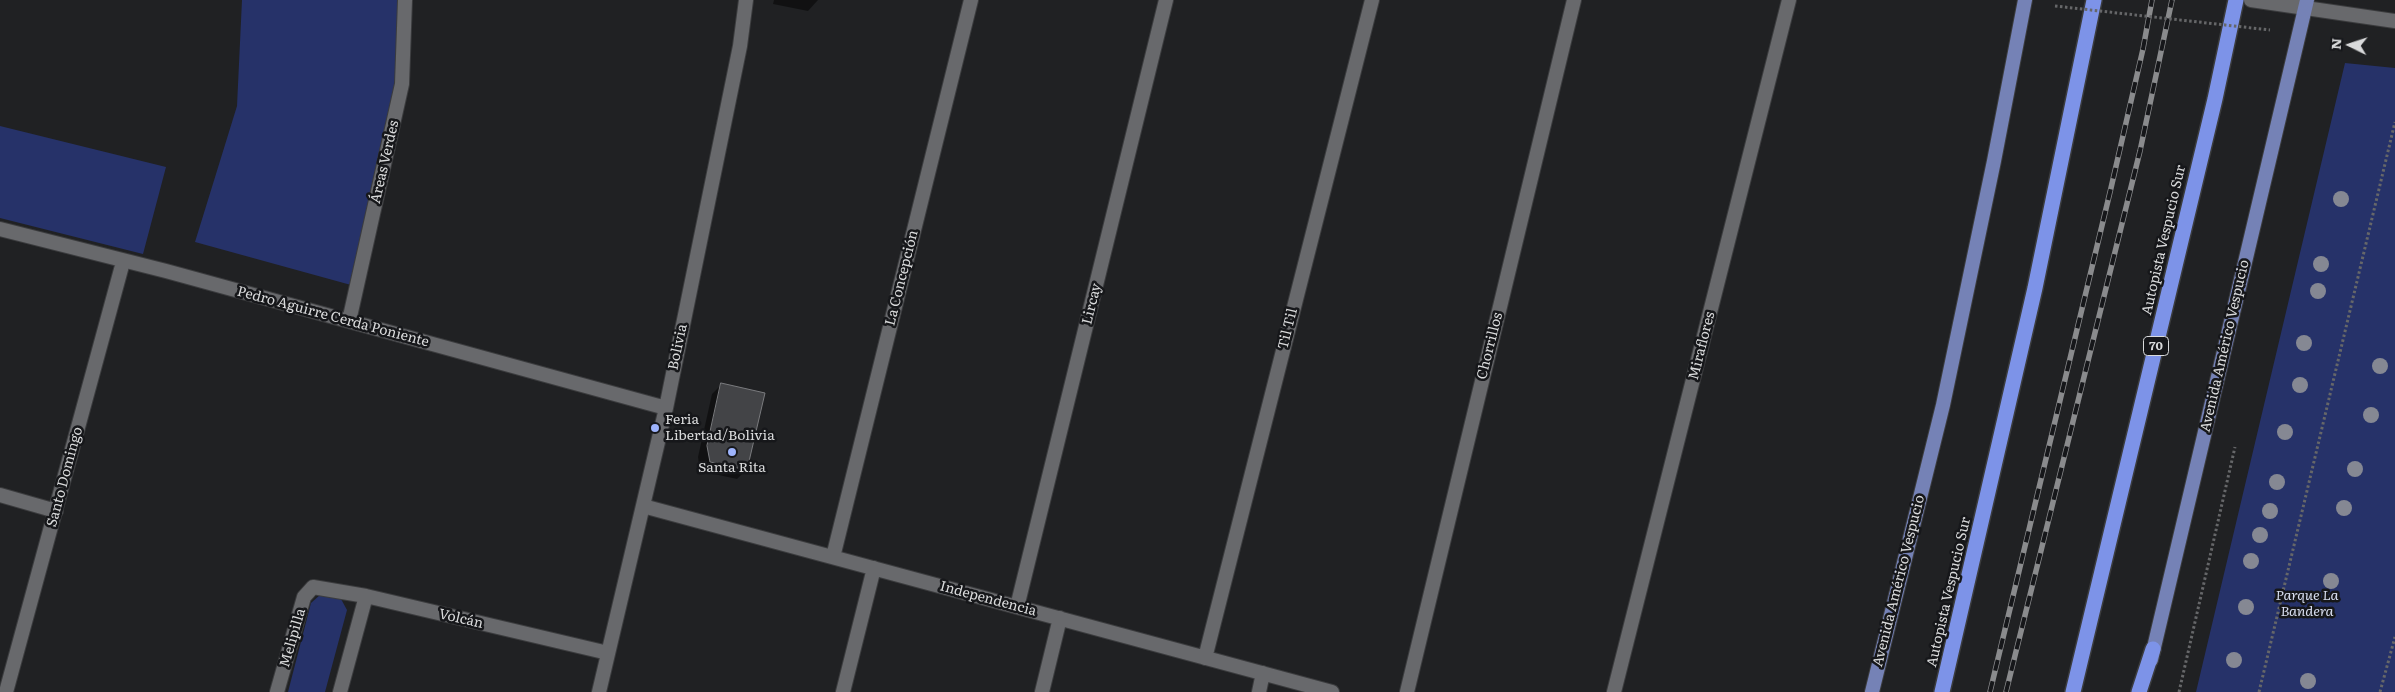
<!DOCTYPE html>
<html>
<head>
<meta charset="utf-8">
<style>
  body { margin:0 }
  #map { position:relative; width:2395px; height:692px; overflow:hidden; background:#202123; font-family:Literata,serif }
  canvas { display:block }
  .north { position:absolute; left:2325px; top:20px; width:50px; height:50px; -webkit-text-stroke:4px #16171a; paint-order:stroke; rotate:274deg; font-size:14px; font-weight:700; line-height:20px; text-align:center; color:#d9dadb }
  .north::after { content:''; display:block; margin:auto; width:18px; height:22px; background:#d9dadb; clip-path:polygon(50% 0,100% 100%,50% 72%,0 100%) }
</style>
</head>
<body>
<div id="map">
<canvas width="2395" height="692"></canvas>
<div class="north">N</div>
</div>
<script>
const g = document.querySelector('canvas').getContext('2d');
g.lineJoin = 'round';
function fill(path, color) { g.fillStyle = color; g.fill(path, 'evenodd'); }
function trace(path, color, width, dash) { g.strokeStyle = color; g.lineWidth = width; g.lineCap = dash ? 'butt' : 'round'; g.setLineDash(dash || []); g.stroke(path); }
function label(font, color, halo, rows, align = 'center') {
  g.font = font + ' Literata,serif'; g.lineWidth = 5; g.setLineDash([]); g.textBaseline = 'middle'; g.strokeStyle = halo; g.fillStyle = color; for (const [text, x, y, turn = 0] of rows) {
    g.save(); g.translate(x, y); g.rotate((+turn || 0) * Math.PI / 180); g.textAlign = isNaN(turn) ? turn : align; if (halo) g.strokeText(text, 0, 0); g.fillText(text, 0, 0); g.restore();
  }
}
fill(new Path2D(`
  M 242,0 L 408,0 L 405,81 L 351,285 L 195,242 L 237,106 Z
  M 2345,63 L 2395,68 L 2395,692 L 2196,692 Z
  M 0,126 L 166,167 L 143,254 L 0,218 Z
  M 320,595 L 341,599 L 347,610 L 325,692 L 288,692 L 311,603 Z`), '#263269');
fill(new Path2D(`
  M 774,0 L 818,0 L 808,11 L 773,4 Z
  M 722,384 L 746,470 L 737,479 L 700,471 L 698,457 L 712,394 Z`), '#0007');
const building = new Path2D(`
  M 721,383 L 765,393 L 747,470 L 710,462 L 707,446 Z`);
fill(building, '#434447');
trace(building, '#7a7b7e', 1);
const minor = new Path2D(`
  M 0,229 L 166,271 L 666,408
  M 349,321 L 402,84 L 405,0
  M 0,495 L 56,511
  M 643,506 L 1332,692
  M 833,557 L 971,0
  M 1017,607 L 1166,0
  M 1205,658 L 1372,0
  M 6,692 L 123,262
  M 277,692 L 304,597 L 313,587 L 366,596 L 608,653
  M 340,692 L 366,596
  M 599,692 L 666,408 L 740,46 L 746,0
  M 843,692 L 874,568
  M 1042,692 L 1060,618
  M 1259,692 L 1263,673
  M 1407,692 L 1574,0
  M 1614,692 L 1789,0`);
const tertiary = new Path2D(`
  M 2251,0 L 2395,21`);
const primary = new Path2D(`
  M 2151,660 L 2307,0
  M 1872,692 L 1943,405 L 1994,161 L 2025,0`);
const motorway = new Path2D(`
  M 1942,692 L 2035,288 L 2094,0
  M 2073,692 L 2215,99 L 2236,0
  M 2139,692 L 2153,649`);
trace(minor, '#3b3c3e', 16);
trace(tertiary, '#3b3c3e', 16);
trace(primary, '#3b3c3e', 16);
trace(motorway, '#3b3c3e', 18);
trace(new Path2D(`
  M 2179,692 L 2235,447
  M 2259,692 L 2395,122
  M 2380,692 L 2395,637`), '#666769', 3, [2.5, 2.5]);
trace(minor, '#68696c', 14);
trace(tertiary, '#68696c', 14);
trace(primary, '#7582b6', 14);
trace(motorway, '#7d93e8', 15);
const rail = new Path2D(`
  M 1990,692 L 2111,188 L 2143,49 L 2152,0
  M 2006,692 L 2140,151 L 2172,0`);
trace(rail, '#8a8b8d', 5.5);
trace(rail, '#16171a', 4, [11]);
trace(new Path2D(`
  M 2055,6 L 2270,30`), '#666769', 3, [2.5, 2.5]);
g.fillStyle = '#858893';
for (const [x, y] of [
  [2341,199],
  [2321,264],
  [2318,291],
  [2304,343],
  [2380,366],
  [2300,385],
  [2371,415],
  [2285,432],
  [2355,469],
  [2277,482],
  [2344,508],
  [2270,511],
  [2260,535],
  [2251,561],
  [2331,581],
  [2246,607],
  [2234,660],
  [2308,681]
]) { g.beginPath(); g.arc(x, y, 8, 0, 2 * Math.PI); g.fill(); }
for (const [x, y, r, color] of [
  [655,428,5,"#9eb4fd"],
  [732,452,5,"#9eb4fd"]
]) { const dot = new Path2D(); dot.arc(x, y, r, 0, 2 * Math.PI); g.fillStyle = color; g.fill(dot); trace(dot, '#16171a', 2); }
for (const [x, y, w] of [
  [2156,346,25]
]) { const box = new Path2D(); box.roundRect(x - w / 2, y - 9.5, w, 19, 4); g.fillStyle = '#16171a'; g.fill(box); trace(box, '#d9dadb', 1); }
label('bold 12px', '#d9dadb', null, [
  ["70",2156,346]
]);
label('14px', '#d9dadb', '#16171a', [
  ["Áreas Verdes",385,162,-77],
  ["Autopista Vespucio Sur",2164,240,-77],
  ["La Concepción",902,278,-76],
  ["Lircay",1092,304,-76],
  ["Pedro Aguirre Cerda Poniente",333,317,15],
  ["Til Til",1288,329,-76],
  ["Chorrillos",1490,346,-76],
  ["Miraflores",1702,346,-76],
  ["Avenida Américo Vespucio",2225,346,-77],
  ["Bolivia",678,347,-78],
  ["Santo Domingo",65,477,-75],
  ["Avenida Américo Vespucio",1899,581,-76],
  ["Autopista Vespucio Sur",1949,592,-77],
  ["Independencia",988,599,15],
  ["Volcán",461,619,13],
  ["Melipilla",293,638,-74]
]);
label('14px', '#d9dadb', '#16171a', [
  ["Feria",665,420],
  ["Libertad/Bolivia",665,436],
  ["Santa Rita",732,468,"center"]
], 'left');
label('italic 14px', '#d7ddef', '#16171a', [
  ["Parque La",2307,596],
  ["Bandera",2307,612]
]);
</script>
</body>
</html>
